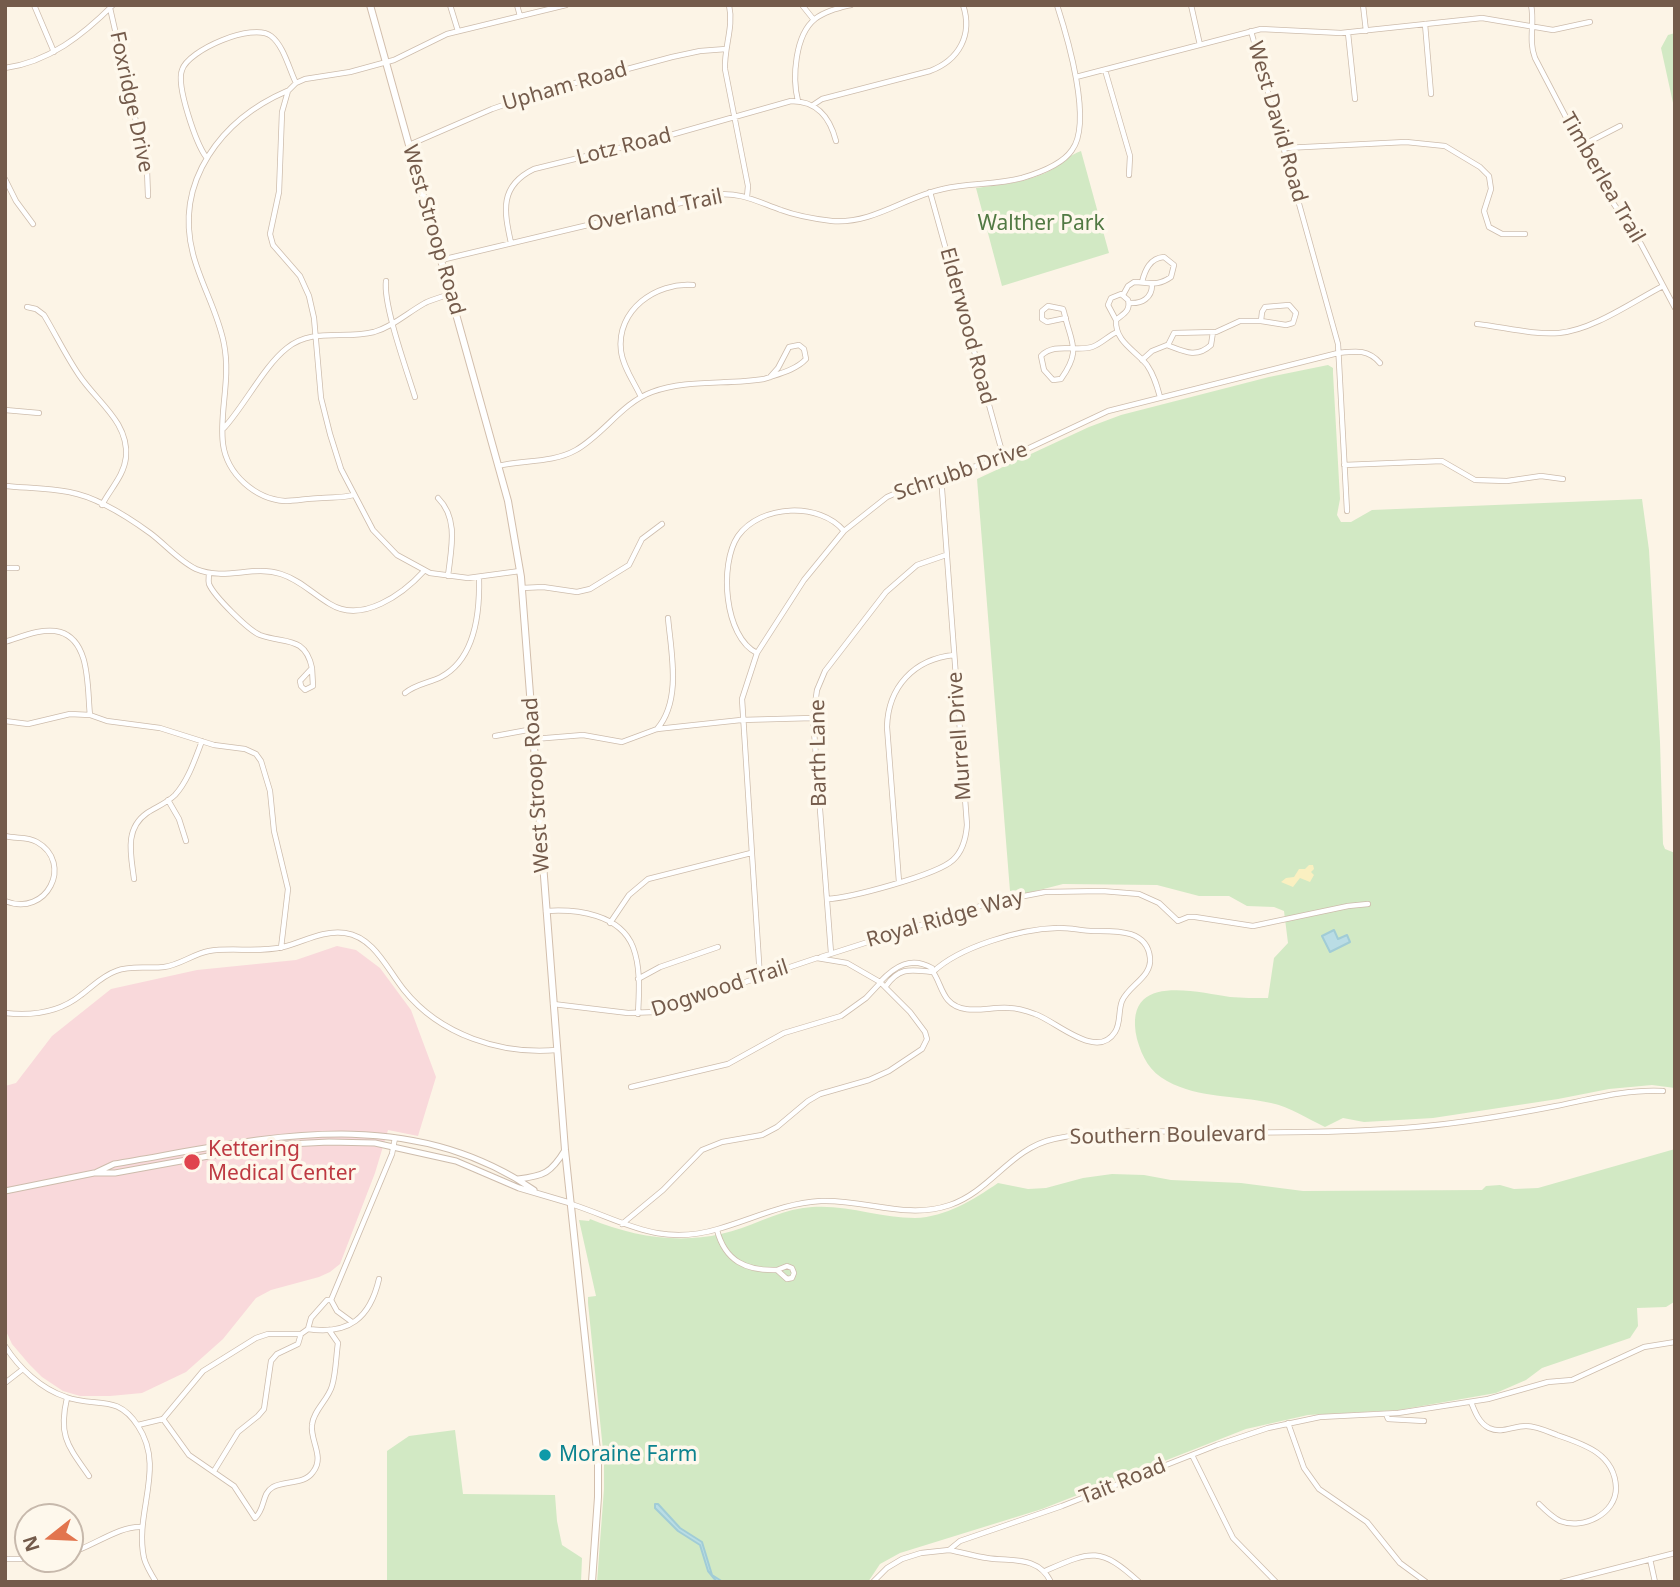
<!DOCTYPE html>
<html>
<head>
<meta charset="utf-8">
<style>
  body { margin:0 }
  #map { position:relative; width:1680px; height:1587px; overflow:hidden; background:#fcf4e6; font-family:"Noto Sans",sans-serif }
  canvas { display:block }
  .frame { position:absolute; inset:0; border:7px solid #745b4b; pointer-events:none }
  .north { position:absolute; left:14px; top:1503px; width:70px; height:70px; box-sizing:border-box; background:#fef8ec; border:2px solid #c7b9ac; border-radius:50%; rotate:252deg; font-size:19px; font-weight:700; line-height:28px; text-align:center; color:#745b4b }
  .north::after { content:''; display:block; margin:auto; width:24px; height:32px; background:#e2754e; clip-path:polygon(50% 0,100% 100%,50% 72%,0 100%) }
</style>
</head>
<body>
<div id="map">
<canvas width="1680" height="1587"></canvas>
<div class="frame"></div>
<div class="north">N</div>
</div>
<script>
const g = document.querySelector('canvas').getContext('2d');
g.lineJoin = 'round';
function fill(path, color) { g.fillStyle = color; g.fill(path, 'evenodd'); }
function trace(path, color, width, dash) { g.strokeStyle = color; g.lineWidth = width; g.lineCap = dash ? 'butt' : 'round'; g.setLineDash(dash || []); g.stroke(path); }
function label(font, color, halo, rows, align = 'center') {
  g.font = font + ' "Noto Sans",sans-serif'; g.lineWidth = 7; g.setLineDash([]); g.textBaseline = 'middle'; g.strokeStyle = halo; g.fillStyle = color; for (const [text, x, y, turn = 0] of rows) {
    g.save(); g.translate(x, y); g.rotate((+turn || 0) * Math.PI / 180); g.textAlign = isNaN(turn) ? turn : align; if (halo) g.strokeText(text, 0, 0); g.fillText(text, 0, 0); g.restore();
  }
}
fill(new Path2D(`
  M 337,946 L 356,950 L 380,968 L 411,1010 L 436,1077 L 418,1136 L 388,1130 L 375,1173 L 340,1264 L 330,1272 L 319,1277 L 271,1290 L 256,1298 L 223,1339 L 186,1372 L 142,1393 L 110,1396 L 80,1396 L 63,1391 L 42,1377 L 29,1364 L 12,1344 L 5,1329 L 5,1086 L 16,1083 L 52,1036 L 111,989 L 197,970 L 296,960 Z`), '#f9d9db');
fill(new Path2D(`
  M 1675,33 L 1675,112 L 1661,48 L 1668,35 Z
  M 1081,151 L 1109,253 L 1002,286 L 976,188 C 1002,185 1030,182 1053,169 C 1063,163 1069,155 1081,151 Z
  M 1328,365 L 1333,368 L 1333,373 L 1340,499 L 1337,515 L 1341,522 L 1351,522 L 1372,510 L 1642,499 L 1649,550 L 1660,742 L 1663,844 L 1665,849 L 1675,853 L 1675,1088 L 1652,1085 L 1609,1089 L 1558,1099 L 1433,1118 L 1364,1122 L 1343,1118 L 1325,1127 C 1308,1119 1290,1107 1271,1103 C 1236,1095 1200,1099 1167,1081 C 1150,1072 1142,1057 1137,1039 C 1122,972 1195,992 1230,997 C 1242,998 1255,998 1268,998 L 1274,958 L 1288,943 L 1284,911 L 1274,907 L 1247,906 L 1229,896 L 1199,896 L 1157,885 L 1063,884 L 1028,893 L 1023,893 L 1020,890 L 1010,891 L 977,479 L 1089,427 L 1121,415 L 1269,377 Z
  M 1675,1149 L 1674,1302 L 1666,1307 L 1637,1308 L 1638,1326 L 1630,1338 L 1542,1368 L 1526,1380 L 1496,1393 L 1399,1410 L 1308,1415 L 1246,1429 L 1042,1509 L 900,1553 L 880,1564 L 868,1582 L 597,1582 L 604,1489 L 604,1460 L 588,1303 L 588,1297 L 596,1296 L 579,1220 L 589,1221 L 590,1219 C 631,1236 677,1244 721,1234 C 750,1228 774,1212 803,1208 C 842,1202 877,1218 915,1218 C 946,1217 973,1200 998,1183 L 1028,1189 L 1046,1188 L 1083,1178 L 1112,1174 L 1144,1175 L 1171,1180 L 1241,1183 L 1303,1191 L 1482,1190 L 1486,1186 L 1500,1185 L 1514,1189 L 1538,1188 Z
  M 455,1430 L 463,1494 L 555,1495 L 557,1521 L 562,1545 L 582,1558 L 581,1582 L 387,1582 L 387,1451 L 409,1436 Z`), '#d2e9c4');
fill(new Path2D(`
  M 1309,865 L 1313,865 L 1314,869 L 1311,872 L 1314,875 L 1310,882 L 1300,878 L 1293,887 L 1281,882 L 1286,878 L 1294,877 L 1299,869 L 1305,869 Z`), '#faf0c1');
const water = new Path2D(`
  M 1334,930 L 1338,939 L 1347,935 L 1350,942 L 1330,952 L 1322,936 Z
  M 655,1504 L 658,1504 L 680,1528 L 702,1542 L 712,1575 L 723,1582 L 717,1582 L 708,1571 L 700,1545 L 678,1531 L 655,1508 Z`);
fill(water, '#badde5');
trace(water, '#a1ccd6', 2);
const minor = new Path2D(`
  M 34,5 L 54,52
  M 450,5 L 458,31
  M 517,5 L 520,16
  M 729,5 C 734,27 724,47 725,69 L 748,186 L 747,197
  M 802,5 L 814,20
  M 1191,5 L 1200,45
  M 1363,5 L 1366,31
  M 1531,5 C 1535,23 1528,40 1535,58 L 1603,188 L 1641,244 L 1675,308
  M 110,8 L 147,170 L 148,196
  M 1425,24 L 1431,94
  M 1251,31 L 1338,344 L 1347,511
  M 1348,33 L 1355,99
  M 5,68 C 49,62 83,35 113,5
  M 1105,70 L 1130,156 L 1129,175
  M 1076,77 L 1261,29 L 1341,33 L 1482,18 L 1553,30 L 1590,22
  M 287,91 C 222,119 174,181 193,254 C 201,285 218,312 224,344 C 231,380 219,412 223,444 C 227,474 255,499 285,501 C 297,501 309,498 322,498 C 332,497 343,498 353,495
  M 798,101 C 792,78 795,35 815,19 C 825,11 839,8 851,5
  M 813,105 L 822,99 L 930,71 C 959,60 973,35 963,5
  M 409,145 L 492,109 L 538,93 L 672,57 L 700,51 L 726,49
  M 1581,146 L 1620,126
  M 1285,148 L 1406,142 L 1445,146 L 1480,167 L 1489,176 L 1491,189 L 1484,211 L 1489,227 L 1502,234 L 1525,234
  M 206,157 C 196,143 176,86 182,70 C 188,50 253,22 271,36 C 284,46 289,69 296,83
  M 5,179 L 16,201 L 33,224
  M 930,192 L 1004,459
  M 511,243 C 504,211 499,186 534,169 L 660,138 L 791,101 C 818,101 830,118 836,141
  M 441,260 L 714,195 C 739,191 758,202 781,210 C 797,216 815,219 832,221 C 874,224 904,197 943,189 C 969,183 996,185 1022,178 C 1039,173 1062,165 1072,150 C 1093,122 1067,36 1057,5
  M 386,281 C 383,305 407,371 415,397
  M 1123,295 L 1128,286 L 1134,282 C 1149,282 1157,287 1171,277 L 1174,265 L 1164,257 C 1150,258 1145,270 1142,282
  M 1129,303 C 1142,304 1152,298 1152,285
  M 1289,305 L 1296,313 L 1293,323 L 1286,325 L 1261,321 L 1262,312 L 1265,307 Z
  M 27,307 L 36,309 L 44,315 C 56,335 66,356 79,375 C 97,402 129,422 126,457 C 124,476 110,489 102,505
  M 1066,318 L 1047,322 L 1042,319 L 1042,311 L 1048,306 L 1063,309 L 1064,312 C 1071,344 1082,349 1061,379 L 1053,380 L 1044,370 L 1041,356 C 1054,342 1076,352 1092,347 C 1101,344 1108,336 1117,332
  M 1116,320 L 1108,305 L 1111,298 L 1121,294 L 1128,300 C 1131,311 1123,314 1116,320 C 1115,342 1135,350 1147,365 C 1154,375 1157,386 1160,397
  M 1477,324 C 1504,327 1532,335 1559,333 C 1593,330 1632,302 1663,286
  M 1168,345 L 1174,333 L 1216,332 L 1240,321 L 1261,321
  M 1142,360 L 1152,351 L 1167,345 C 1183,351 1196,359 1211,345 L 1213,332
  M 641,397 C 634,382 623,367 621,351 C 616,310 656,282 693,285
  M 5,410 L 39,413
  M 224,428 C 245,405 264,366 287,348 C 313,327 344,340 374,332 C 394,326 407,313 425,303 C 433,299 442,297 450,294
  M 1344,465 L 1442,461 L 1475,480 L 1507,481 L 1541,476 L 1563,479
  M 498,466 C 523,460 553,463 576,450 C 604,434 622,403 652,392 C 687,379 728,385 764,379 C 778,374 796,370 806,359 L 804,349 L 799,345 L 789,347 L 778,368 L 770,377
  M 5,486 C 26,488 48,488 69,492 C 97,497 128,517 150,533 C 165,544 179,561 196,569 C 225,581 252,565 281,574 C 300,580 313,594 330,604 C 362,624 403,594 424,571
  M 438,498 C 459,519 451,549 448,576
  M 5,568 L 17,568
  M 520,571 L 468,578 L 430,573 L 397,555 L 373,530 L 341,469 L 330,434 L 321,398 L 314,318 L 309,296 L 300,276 L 273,245 L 270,234 L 279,192 L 282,112 L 288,91 L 296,83 L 305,79 L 350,72 L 394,60 L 447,34 L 566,5
  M 209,573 C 209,577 208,580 209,584 C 214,596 248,630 260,635 C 284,644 305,635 312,668
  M 522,588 L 543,587 L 577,592 L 590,589 L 629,565 L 642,539 L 662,524
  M 5,642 C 21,637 43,627 60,632 C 91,641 87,689 90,715
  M 757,653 C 724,637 719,564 738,536 C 761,504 820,502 844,531
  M 312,668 L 313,686 L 305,690 L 301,686 L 300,681 Z
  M 405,693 C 416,684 429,683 441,677 C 475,659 480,612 479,577
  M 5,721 L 28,724 L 70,714 L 90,715 L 107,721 L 160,728 L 214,745 L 245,749 L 256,754 L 261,761 L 270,791 L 274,831 L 288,889 L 281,948
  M 657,729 C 682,700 671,652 668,618
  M 495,736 L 533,729
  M 534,739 L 583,735 L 622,742 L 657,729 L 741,720 L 813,718
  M 168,800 L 179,819 L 186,841
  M 5,836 C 16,839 27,836 37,842 C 74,863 47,918 5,901
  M 134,879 C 131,855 124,829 147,813 C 156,807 167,803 175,795 C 188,781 195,759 202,741
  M 899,882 L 887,727 C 888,687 914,659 954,655
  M 827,899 C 850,898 937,875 953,860 C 963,851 966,838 967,825 L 941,476
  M 546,911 C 577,909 620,914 633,947 C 641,968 639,993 638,1014
  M 610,923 L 629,895 L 648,879 L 751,853
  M 831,953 L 813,718 L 817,690 L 825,671 L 886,592 L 917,565 L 946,555
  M 821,957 L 993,902 L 1045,892 L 1102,891 L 1139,894 L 1159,903 L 1178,921 L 1188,917 L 1195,917 L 1253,926 L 1348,906 L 1368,904
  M 760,978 L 742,699 L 757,653 L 804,580 L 844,531 L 887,497 L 929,479 L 1010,457 L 1108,411 L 1338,353 C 1356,351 1368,349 1380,363
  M 638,979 L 660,967 L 718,947
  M 880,982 C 895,966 911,956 932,968 L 933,972 C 939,980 941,992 948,1000 C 963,1017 990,1006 1009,1008 C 1018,1008 1027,1011 1035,1014 C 1056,1021 1097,1061 1115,1032 C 1121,1023 1118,1011 1122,1001 C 1129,985 1152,977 1150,958 C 1147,929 1115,931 1094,931 C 1081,931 1069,927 1057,928 C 1020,929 959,947 933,972
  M 886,986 C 900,966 912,970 933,972
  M 553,1004 L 628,1013 L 656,1012 L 817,958 L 847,963 L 880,982 L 910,1012 L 925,1032 L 927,1039 L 922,1049 L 889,1071 L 869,1080 L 820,1094 L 808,1101 L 777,1127 L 762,1135 L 722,1142 L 702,1150 L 663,1190 L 622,1224
  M 5,1013 C 32,1016 60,1012 81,995 C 93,986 102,976 116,971 C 131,965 148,969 164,967 C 180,965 193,954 209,951 C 233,947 258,953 283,947 C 304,942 322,930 345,933 C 374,937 387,969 404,990 C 440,1035 501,1055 557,1050
  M 631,1087 L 728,1064 L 784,1033 L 841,1016 L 866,998 L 881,982
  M 571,1204 C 624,1221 658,1247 718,1229 C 753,1219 784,1203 821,1201 C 865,1199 906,1220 950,1205 C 991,1191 1011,1148 1054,1139 C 1105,1128 1161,1132 1212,1132 C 1281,1133 1348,1133 1416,1127 C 1463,1123 1510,1115 1556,1106 C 1591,1099 1627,1089 1663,1091
  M 717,1230 C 725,1261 746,1271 777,1270
  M 787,1266 L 792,1268 L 794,1273 L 792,1278 L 787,1279 L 777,1270 Z
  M 352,1322 L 337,1311 L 331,1300 L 392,1154 L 395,1138
  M 308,1329 C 349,1335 370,1318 379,1279
  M 5,1346 C 19,1368 41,1389 66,1397 C 96,1408 117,1393 138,1426 C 166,1468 134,1512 144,1558 C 146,1566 151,1574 156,1582
  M 5,1383 L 23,1369
  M 67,1398 C 58,1436 68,1446 89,1476
  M 1471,1402 C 1475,1412 1479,1423 1489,1428 C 1502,1434 1513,1426 1526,1426 C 1536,1426 1547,1431 1557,1435 C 1584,1444 1615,1454 1616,1488 C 1616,1514 1583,1530 1560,1521 C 1552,1517 1545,1510 1539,1504
  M 1386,1414 L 1388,1419 L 1424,1421
  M 163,1419 L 189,1455 L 234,1486 L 255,1518 C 266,1508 261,1494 273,1487 C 286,1480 304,1485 313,1472 C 325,1457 310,1441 312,1425 C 313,1411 328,1400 332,1386 C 336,1373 336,1356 338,1343 L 329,1330
  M 1288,1423 L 1304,1468 L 1319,1489 L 1367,1522 L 1400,1563 L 1426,1582
  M 138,1425 L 163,1419 L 203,1371 L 256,1338 L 268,1334 L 301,1334
  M 1192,1455 L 1233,1538 L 1276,1582
  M 214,1471 L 238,1432 L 258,1416 L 264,1409 L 271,1361 L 277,1354 L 298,1344 L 301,1334 L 308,1329 L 311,1318 L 327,1300 L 331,1300
  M 949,1550 C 961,1552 974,1556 987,1558 C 1011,1562 1038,1555 1051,1582
  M 70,1553 C 92,1547 120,1525 142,1527
  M 5,1559 L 37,1559
  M 1650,1559 L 1655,1582
  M 1045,1571 C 1091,1551 1100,1546 1139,1582
  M 873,1582 L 887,1568 L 902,1559 L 921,1553 L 949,1550 L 960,1541 L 1062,1506 L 1217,1445 L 1268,1428 L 1320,1417 L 1398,1413 L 1488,1399 L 1548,1382 L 1572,1380 L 1644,1347 L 1675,1342
  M 1562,1582 L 1675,1553`);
const tertiary = new Path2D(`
  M 97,1172 L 114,1164 C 258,1140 402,1100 534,1190
  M 518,1179 C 544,1176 551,1173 565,1150
  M 5,1191 L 94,1173 L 115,1173 L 269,1145 L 329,1142 L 375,1143 L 456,1161 L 519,1188 L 570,1203`);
const secondary = new Path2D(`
  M 370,5 L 508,501 L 521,577 L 565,1150 L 598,1460 L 598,1497 L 592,1582`);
trace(minor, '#cdbcac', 6);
trace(tertiary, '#cdbcac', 7);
trace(secondary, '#d2beac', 8);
trace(minor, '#fff', 4.5);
trace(tertiary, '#fff', 5);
trace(secondary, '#fff', 6);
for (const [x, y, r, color] of [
  [192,1162,9,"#e0444e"],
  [545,1455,7,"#0f9aa8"]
]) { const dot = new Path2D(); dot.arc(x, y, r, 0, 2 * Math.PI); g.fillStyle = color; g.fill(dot); trace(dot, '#fef8ec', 2.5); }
label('21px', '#745b4b', '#fef8ec', [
  ["Upham Road",565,87,-16],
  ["Foxridge Drive",131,102,78],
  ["West David Road",1277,122,74],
  ["Lotz Road",624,147,-14],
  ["Timberlea Trail",1602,178,60],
  ["Overland Trail",655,211,-12],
  ["West Stroop Road",433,230,74],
  ["Elderwood Road",967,326,75],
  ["Schrubb Drive",961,472,-19],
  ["Murrell Drive",960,736,-94],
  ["Barth Lane",819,753,-91],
  ["West Stroop Road",537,785,-94],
  ["Royal Ridge Way",945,919,-16],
  ["Dogwood Trail",720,989,-18],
  ["Southern Boulevard",1168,1136,-1],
  ["Tait Road",1123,1482,-22]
]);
label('21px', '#517943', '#fef8ec', [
  ["Walther Park",1041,224]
]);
label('21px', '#be3a42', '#fef8ec', [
  ["Kettering",208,1150],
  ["Medical Center",208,1174]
], 'left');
label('21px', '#0d838f', '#fef8ec', [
  ["Moraine Farm",559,1455]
], 'left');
</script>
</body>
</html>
